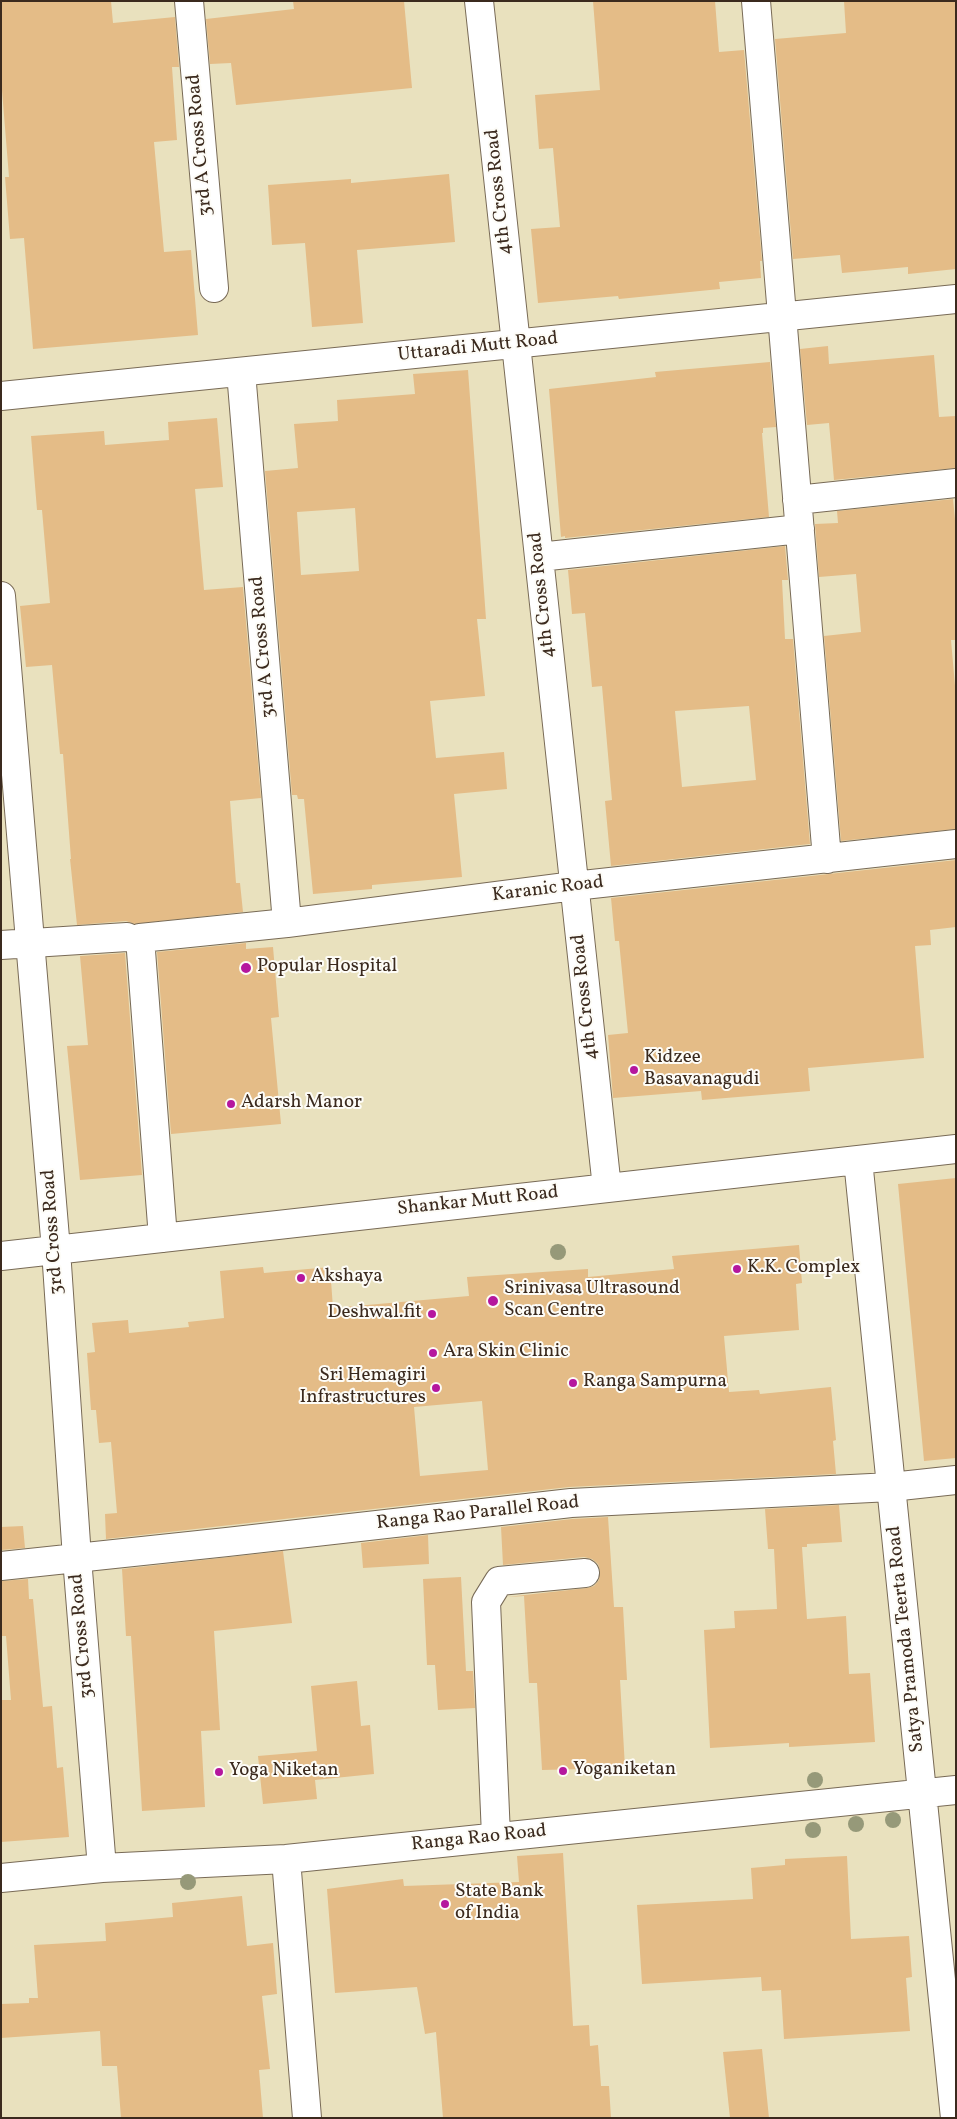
<!DOCTYPE html>
<html>
<head>
<meta charset="utf-8">
<style>
  body { margin:0 }
  #map { position:relative; width:957px; height:2119px; overflow:hidden; background:#e9e1be; font-family:Vollkorn,serif }
  canvas { display:block }
  .frame { position:absolute; inset:0; border:2px solid #3b2a1e; pointer-events:none }
</style>
</head>
<body>
<div id="map">
<canvas width="957" height="2119"></canvas>
<div class="frame"></div>
</div>
<script>
const g = document.querySelector('canvas').getContext('2d');
g.lineJoin = 'round';
function fill(path, color) { g.fillStyle = color; g.fill(path, 'evenodd'); }
function trace(path, color, width, dash) { g.strokeStyle = color; g.lineWidth = width; g.lineCap = dash ? 'butt' : 'round'; g.setLineDash(dash || []); g.stroke(path); }
function label(font, color, halo, rows, align = 'center') {
  g.font = font + ' Vollkorn,serif'; g.lineWidth = 4; g.setLineDash([]); g.textBaseline = 'middle'; g.strokeStyle = halo; g.fillStyle = color; for (const [text, x, y, turn = 0] of rows) {
    g.save(); g.translate(x, y); g.rotate((+turn || 0) * Math.PI / 180); g.textAlign = isNaN(turn) ? turn : align; if (halo) g.strokeText(text, 0, 0); g.fillText(text, 0, 0); g.restore();
  }
}
fill(new Path2D(`
  M 1,1 L 111,1 L 113,23 L 175,17 L 179,67 L 172,67 L 177,140 L 154,142 L 164,252 L 191,250 L 198,335 L 33,349 L 24,238 L 10,239 L 5,177 L 9,177 L 1,78 Z
  M 293,1 L 404,1 L 412,88 L 236,105 L 231,63 L 210,64 L 206,19 L 294,9 Z
  M 593,1 L 715,1 L 719,52 L 744,50 L 762,261 L 760,261 L 761,278 L 719,282 L 720,289 L 619,299 L 618,296 L 538,303 L 531,229 L 560,227 L 553,148 L 539,149 L 535,95 L 600,90 Z
  M 844,1 L 956,1 L 956,269 L 908,274 L 908,267 L 842,273 L 840,255 L 793,259 L 775,39 L 846,33 Z
  M 449,174 L 455,242 L 357,250 L 363,323 L 312,327 L 305,243 L 272,245 L 268,185 L 351,179 L 351,183 Z
  M 828,346 L 829,364 L 934,355 L 939,417 L 956,416 L 956,468 L 834,480 L 829,423 L 807,425 L 800,349 Z
  M 770,362 L 776,427 L 763,428 L 763,433 L 762,433 L 769,517 L 565,538 L 565,536 L 561,537 L 549,389 L 656,377 L 655,372 Z
  M 468,370 L 486,619 L 477,619 L 485,696 L 430,701 L 436,758 L 504,752 L 507,789 L 454,794 L 462,877 L 372,885 L 372,889 L 313,894 L 304,799 L 298,799 L 297,795 L 292,795 L 265,471 L 298,468 L 294,424 L 338,421 L 337,400 L 415,394 L 413,374 ZM 355,508 L 359,571 L 301,575 L 297,512 Z
  M 217,418 L 223,487 L 195,489 L 204,590 L 243,587 L 261,798 L 230,801 L 236,883 L 240,883 L 243,912 L 135,924 L 126,921 L 77,925 L 70,859 L 71,859 L 63,754 L 60,754 L 52,665 L 26,667 L 20,606 L 50,603 L 42,510 L 37,510 L 31,436 L 104,431 L 105,445 L 169,440 L 168,422 Z
  M 953,499 L 956,529 L 956,640 L 951,640 L 956,697 L 956,829 L 841,841 L 824,636 L 861,632 L 856,574 L 819,577 L 815,524 L 838,523 L 837,511 Z
  M 785,546 L 788,580 L 782,580 L 785,639 L 793,639 L 810,844 L 611,866 L 605,801 L 612,800 L 602,686 L 592,687 L 585,613 L 572,614 L 568,570 ZM 749,706 L 756,780 L 682,787 L 675,711 Z
  M 956,860 L 956,927 L 930,930 L 931,945 L 915,946 L 924,1058 L 808,1068 L 810,1091 L 702,1100 L 701,1091 L 613,1098 L 608,1035 L 628,1033 L 619,941 L 615,941 L 611,898 Z
  M 246,943 L 246,949 L 273,947 L 279,1017 L 271,1018 L 281,1124 L 171,1134 L 157,952 Z
  M 125,953 L 142,1175 L 80,1180 L 67,1046 L 88,1045 L 80,956 Z
  M 956,1178 L 956,1458 L 924,1461 L 898,1184 Z
  M 799,1245 L 802,1283 L 796,1284 L 799,1330 L 724,1336 L 729,1392 L 759,1390 L 760,1394 L 831,1387 L 836,1440 L 833,1441 L 836,1474 L 569,1487 L 106,1539 L 105,1514 L 117,1513 L 111,1442 L 99,1443 L 96,1410 L 91,1410 L 87,1353 L 95,1352 L 92,1323 L 128,1320 L 129,1333 L 189,1327 L 188,1322 L 224,1318 L 220,1271 L 263,1267 L 264,1273 L 330,1267 L 333,1308 L 469,1296 L 467,1277 L 588,1269 L 588,1277 L 674,1269 L 672,1256 ZM 482,1401 L 488,1470 L 420,1476 L 414,1407 Z
  M 839,1505 L 842,1542 L 807,1544 L 807,1547 L 802,1547 L 807,1619 L 846,1616 L 849,1674 L 870,1673 L 875,1742 L 789,1747 L 789,1743 L 710,1748 L 704,1630 L 735,1628 L 734,1611 L 777,1609 L 774,1549 L 768,1549 L 765,1509 Z
  M 608,1517 L 614,1607 L 623,1607 L 627,1680 L 620,1680 L 625,1768 L 542,1770 L 537,1683 L 529,1683 L 524,1596 L 507,1597 L 587,1588 L 594,1586 L 599,1580 L 600,1571 L 598,1564 L 592,1559 L 584,1557 L 503,1565 L 501,1527 L 572,1519 Z
  M 23,1526 L 25,1548 L 1,1550 L 1,1527 Z
  M 428,1535 L 429,1564 L 363,1568 L 361,1543 Z
  M 283,1551 L 292,1623 L 214,1631 L 220,1730 L 201,1731 L 205,1807 L 142,1811 L 131,1636 L 126,1636 L 122,1569 Z
  M 461,1577 L 466,1671 L 473,1671 L 475,1708 L 438,1710 L 435,1665 L 427,1665 L 423,1579 Z
  M 28,1579 L 29,1599 L 33,1599 L 43,1707 L 52,1706 L 57,1768 L 63,1767 L 69,1837 L 1,1842 L 1,1700 L 11,1700 L 6,1636 L 1,1636 L 1,1581 Z
  M 357,1681 L 361,1726 L 370,1725 L 374,1774 L 315,1780 L 317,1799 L 263,1804 L 258,1756 L 317,1751 L 311,1686 Z
  M 563,1853 L 573,2026 L 589,2025 L 590,2046 L 598,2045 L 601,2086 L 609,2086 L 611,2118 L 443,2118 L 436,2032 L 425,2034 L 417,1987 L 335,1993 L 327,1889 L 403,1879 L 404,1886 L 519,1882 L 517,1856 Z
  M 847,1856 L 851,1939 L 909,1936 L 912,1977 L 906,1978 L 910,2031 L 784,2039 L 781,1990 L 762,1991 L 761,1977 L 642,1984 L 637,1905 L 753,1899 L 751,1868 L 785,1865 L 785,1859 Z
  M 242,1896 L 247,1946 L 273,1943 L 277,1994 L 262,1996 L 270,2069 L 259,2070 L 263,2118 L 121,2118 L 117,2066 L 102,2066 L 100,2031 L 1,2038 L 1,2004 L 29,2003 L 29,1998 L 38,1998 L 34,1945 L 106,1941 L 105,1923 L 173,1917 L 172,1903 Z
  M 762,2049 L 769,2118 L 730,2118 L 723,2052 Z`), '#e4bc87');
const minor = new Path2D(`
  M 189,1 L 214,288
  M 479,1 L 607,1188
  M 756,1 L 827,859
  M 241,372 L 287,923
  M 1,396 L 956,299
  M 797,500 L 956,483
  M 539,557 L 800,529
  M 1,596 L 56,1250 L 77,1558 L 102,1868
  M 1,945 L 127,937
  M 858,1160 L 955,2118
  M 163,1238 L 140,938 L 287,923 L 574,886 L 956,844
  M 1,1256 L 956,1149
  M 1,1566 L 227,1542 L 571,1503 L 891,1487 L 956,1480
  M 496,1836 L 486,1602 L 499,1581 L 585,1573
  M 286,1859 L 307,2118
  M 1,1878 L 102,1868 L 286,1859 L 956,1790`);
trace(minor, '#786a56', 30);
trace(minor, '#fff', 28);
g.fillStyle = '#969979';
for (const [x, y] of [
  [558,1252],
  [815,1780],
  [893,1820],
  [856,1824],
  [813,1830],
  [188,1882]
]) { g.beginPath(); g.arc(x, y, 8, 0, 2 * Math.PI); g.fill(); }
for (const [x, y, r, color] of [
  [246,968,6,"#b5179e"],
  [634,1070,5,"#b5179e"],
  [231,1104,5,"#b5179e"],
  [737,1269,5,"#b5179e"],
  [301,1278,5,"#b5179e"],
  [493,1301,6,"#b5179e"],
  [432,1314,5,"#b5179e"],
  [433,1353,5,"#b5179e"],
  [573,1383,5,"#b5179e"],
  [436,1388,5,"#b5179e"],
  [563,1771,5,"#b5179e"],
  [219,1772,5,"#b5179e"],
  [445,1904,5,"#b5179e"]
]) { const dot = new Path2D(); dot.arc(x, y, r, 0, 2 * Math.PI); g.fillStyle = color; g.fill(dot); trace(dot, '#fdfcf7', 2); }
label('19px', '#3b2a1e', '#fdfcf7', [
  ["3rd A Cross Road",201,145,-95],
  ["4th Cross Road",500,192,-96],
  ["Uttaradi Mutt Road",478,348,-6],
  ["4th Cross Road",543,595,-96],
  ["3rd A Cross Road",264,647,-95],
  ["Karanic Road",548,890,-7],
  ["4th Cross Road",586,997,-96],
  ["Shankar Mutt Road",478,1202,-6],
  ["3rd Cross Road",54,1232,-94],
  ["Ranga Rao Parallel Road",478,1514,-6],
  ["3rd Cross Road",83,1636,-95],
  ["Satya Pramoda Teerta Road",907,1639,-96],
  ["Ranga Rao Road",479,1839,-6]
]);
label('19px', '#3b2a1e', '#fdfcf7', [
  ["Popular Hospital",257,968],
  ["Kidzee",644,1059],
  ["Basavanagudi",644,1081],
  ["Adarsh Manor",241,1104],
  ["K.K. Complex",747,1269],
  ["Akshaya",311,1278],
  ["Srinivasa Ultrasound",504,1290],
  ["Scan Centre",504,1312],
  ["Deshwal.fit",422,1314,"right"],
  ["Ara Skin Clinic",443,1353],
  ["Sri Hemagiri",426,1377,"right"],
  ["Infrastructures",426,1399,"right"],
  ["Ranga Sampurna",583,1383],
  ["Yoganiketan",573,1771],
  ["Yoga Niketan",229,1772],
  ["State Bank",455,1893],
  ["of India",455,1915]
], 'left');
</script>
</body>
</html>
